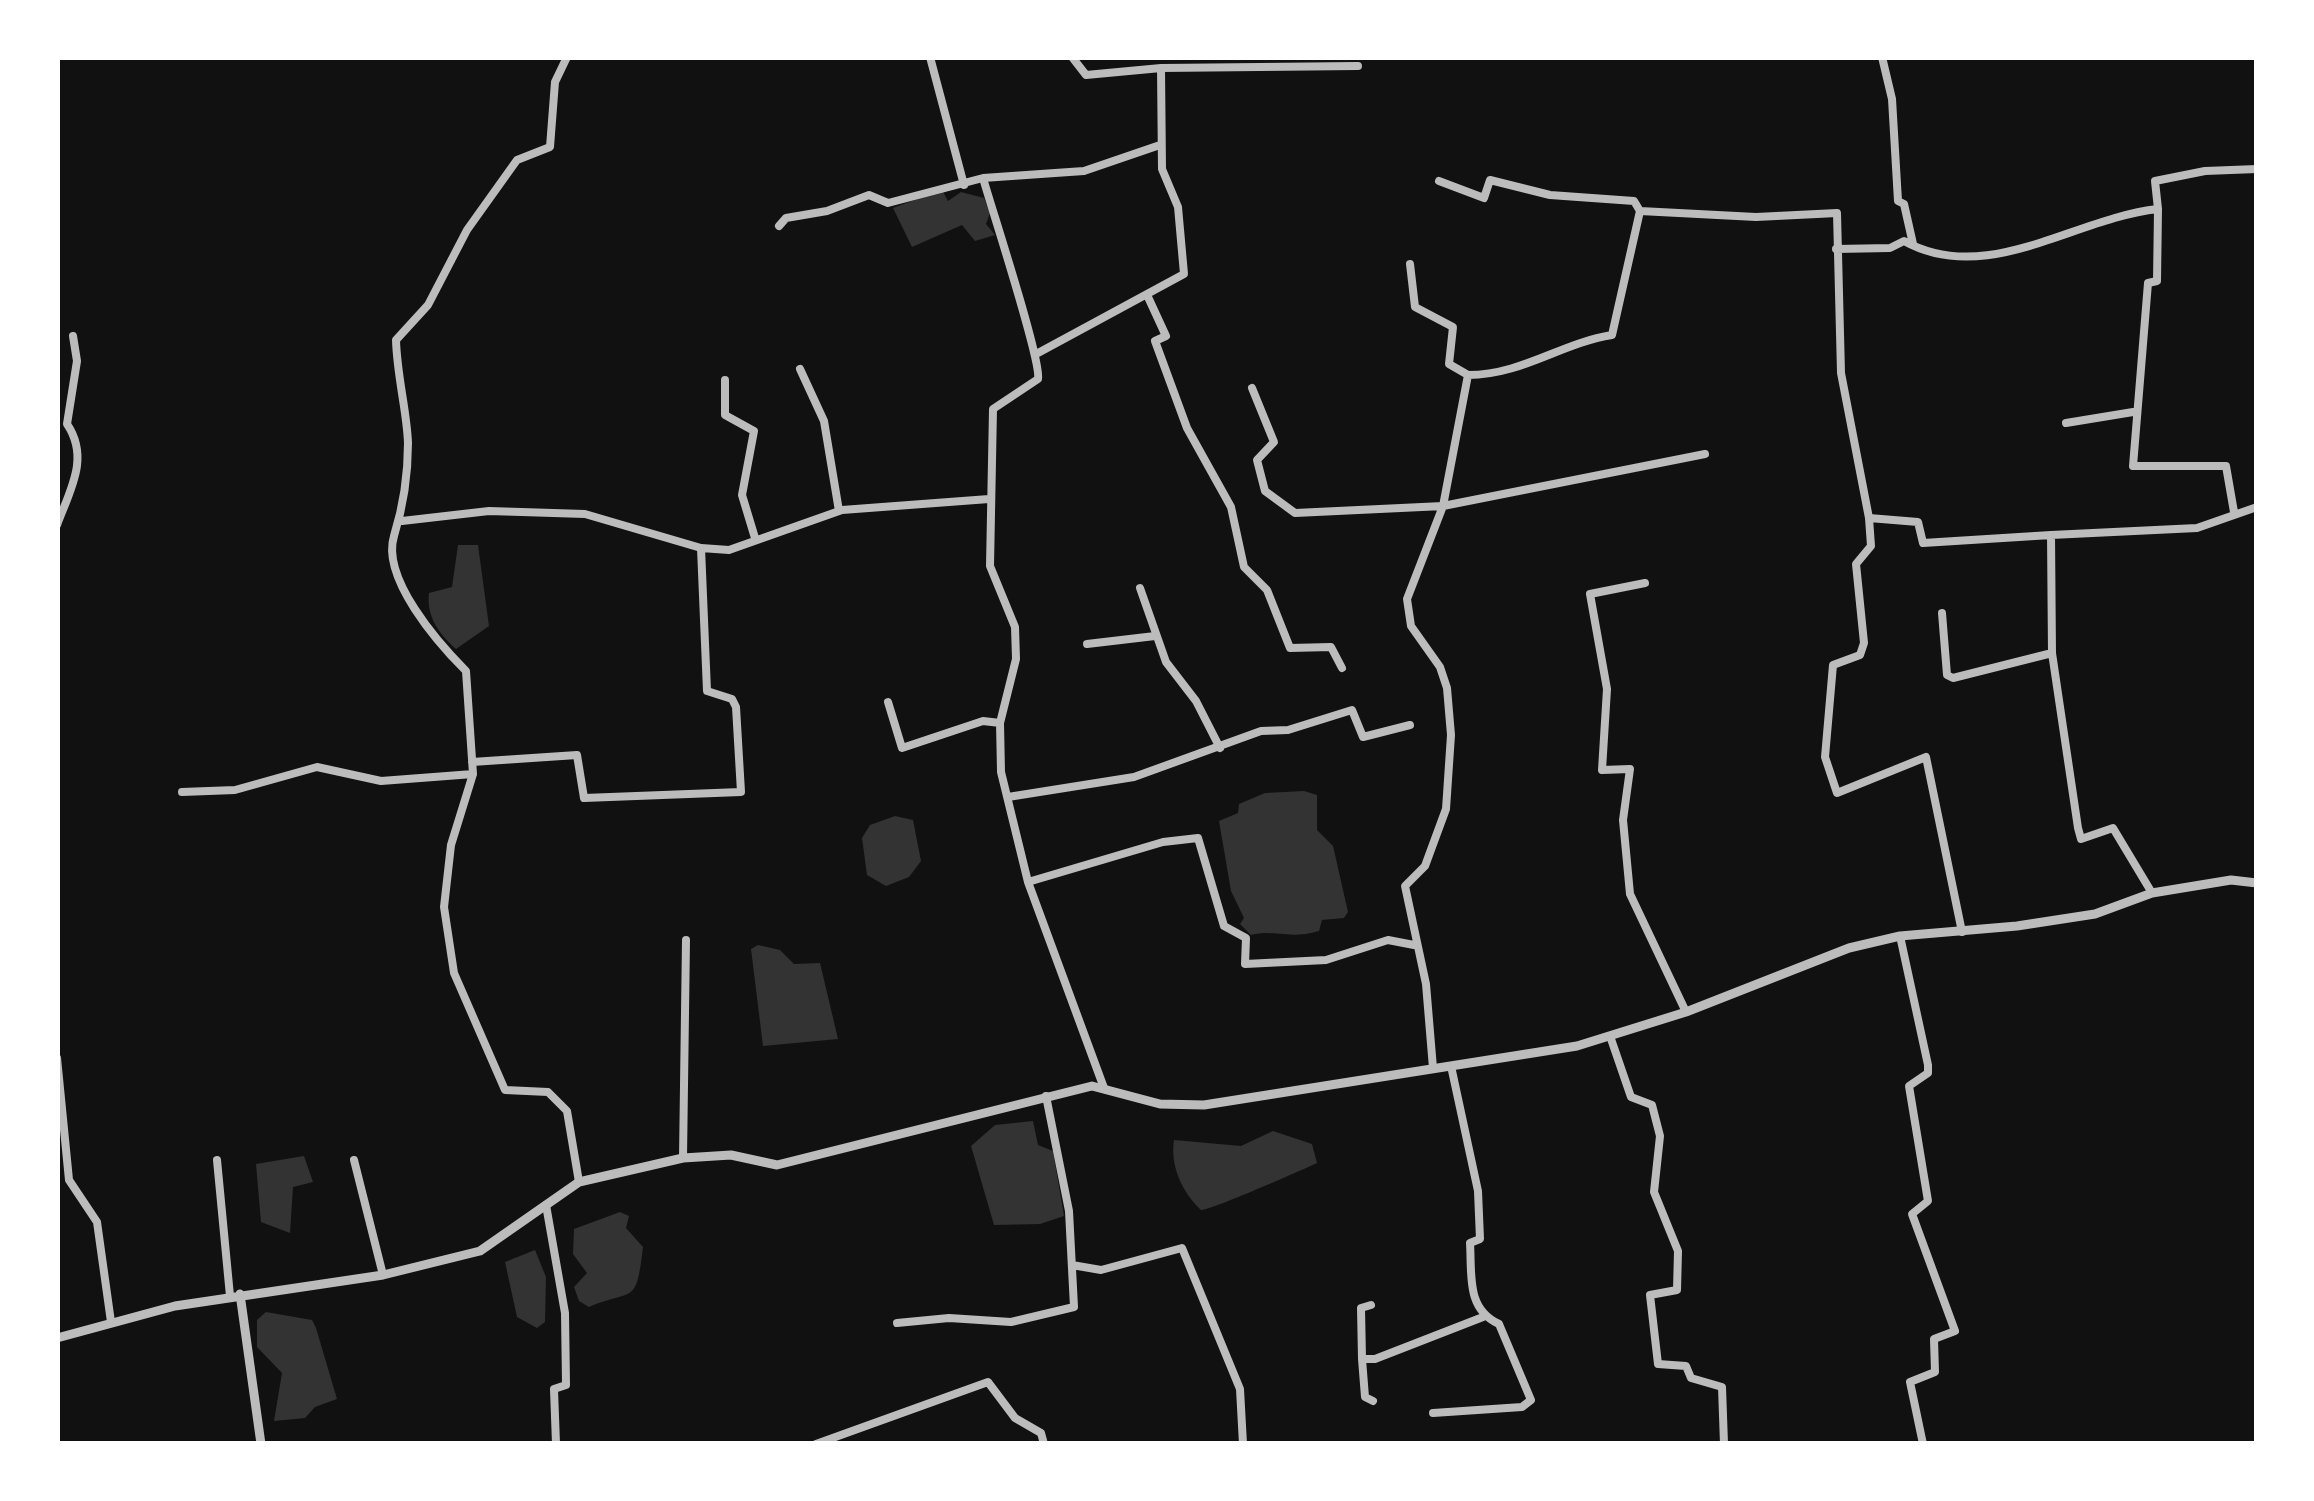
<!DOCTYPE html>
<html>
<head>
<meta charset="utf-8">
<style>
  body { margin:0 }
  #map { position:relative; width:2314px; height:1501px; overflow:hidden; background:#111; font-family:Mulish,sans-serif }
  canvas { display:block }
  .frame { position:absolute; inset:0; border:60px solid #fff; pointer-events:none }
</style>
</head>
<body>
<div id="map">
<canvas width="2314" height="1501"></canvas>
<div class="frame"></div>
</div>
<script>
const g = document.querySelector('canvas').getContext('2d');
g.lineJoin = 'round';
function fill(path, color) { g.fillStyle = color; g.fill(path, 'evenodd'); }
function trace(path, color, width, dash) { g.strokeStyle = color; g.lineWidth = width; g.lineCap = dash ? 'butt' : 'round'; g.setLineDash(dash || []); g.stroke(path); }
fill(new Path2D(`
  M 942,190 L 948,201 L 961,192 L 984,198 L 990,213 L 986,224 L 995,235 L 975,241 L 962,225 L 912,247 L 893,208 Z
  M 458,545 L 478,545 L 489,626 L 456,649 C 439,634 426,616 429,593 L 452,587 Z
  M 1304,791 L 1317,795 L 1317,830 L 1333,846 L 1348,912 L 1344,918 L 1322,920 L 1319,931 C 1289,940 1274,929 1251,935 L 1240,924 L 1244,918 L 1231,891 L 1219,821 L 1238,813 L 1239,804 L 1265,793 Z
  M 895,816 L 913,820 L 921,861 L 909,877 L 886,886 L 867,875 L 862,838 L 870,825 Z
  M 758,945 L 780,950 L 794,964 L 820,963 L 838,1039 L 763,1046 L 751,949 Z
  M 1033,1121 L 1038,1145 L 1053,1151 L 1064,1216 L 1040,1224 L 994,1225 L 971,1146 L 995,1125 Z
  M 1273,1131 L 1312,1144 L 1317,1163 C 1302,1170 1209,1211 1201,1210 C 1182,1192 1170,1166 1174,1140 L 1241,1146 Z
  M 304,1156 L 313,1182 L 293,1187 L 290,1233 L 261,1222 L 256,1164 Z
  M 620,1212 L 629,1216 L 626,1228 L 643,1247 C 636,1307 634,1288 589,1307 L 579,1301 L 574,1287 L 587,1273 L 573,1254 L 574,1229 Z
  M 535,1250 L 546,1277 L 545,1322 L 537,1328 L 517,1317 L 505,1262 Z
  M 266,1312 L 312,1320 L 316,1328 L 337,1399 L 315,1407 L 305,1418 L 274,1421 L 282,1373 L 257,1347 L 257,1320 Z`), '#333');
trace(new Path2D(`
  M 567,57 L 555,82 L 550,147 L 517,160 L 467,230 L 428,305 L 396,340 C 397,376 407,412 408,443 C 408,475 403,507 394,536 C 381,578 438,643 466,671 L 473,774 L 451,845 L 444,907 L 454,973 L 505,1090 L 548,1092 L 567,1111 L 579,1182
  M 930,57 L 964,185
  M 1072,57 L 1086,75 L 1161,68
  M 1882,57 L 1892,99 L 1898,201 L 1904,204 L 1913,244
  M 983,178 C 992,210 1042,362 1038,379 L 993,409 L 990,566 L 1015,627 L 1016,659 L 1000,723 L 1001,772 L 1028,882 L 1104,1088
  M 1439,181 L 1484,198 L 1490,180 L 1550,195 L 1634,201 L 1640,211 L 1756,217 L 1837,213 L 1841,373 L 1869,518 L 1918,522 L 1923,543 L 2051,535 L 2052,653 L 2078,828 L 2081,839 L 2113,828 L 2152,893
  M 2158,209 L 2155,181 L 2205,171 L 2257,169
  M 779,226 L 786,218 L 827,211 L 869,195 L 888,203 L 983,178 L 1084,171 L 1160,145
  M 1836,249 L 1890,248 L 1904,241 C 1987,287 2074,218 2158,209 L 2157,281 L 2148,283 L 2133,466 L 2226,466 L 2234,512
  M 1410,264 L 1415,307 L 1453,327 L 1449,364 L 1468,375 L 1443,506 L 1407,599 L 1411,626 L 1440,667 L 1447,688 L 1451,735 L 1446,809 L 1425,866 L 1405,886 L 1426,984 L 1433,1068
  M 1148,297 L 1166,336 L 1155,341 L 1187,428 L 1231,507 L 1244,567 L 1267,590 L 1290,648 L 1331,647 L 1342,668
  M 1038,353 L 1184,274 L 1178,207 L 1162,169 L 1161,68 L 1358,66
  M 800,369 L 824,421 L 839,511
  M 1468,375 C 1522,375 1561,343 1612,335 L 1640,211
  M 725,380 L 725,415 L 754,431 L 742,495 L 755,538
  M 1252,388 L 1274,442 L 1257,460 L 1265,491 L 1295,513 L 1443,506 L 1705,454
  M 2066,423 L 2133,412
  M 1869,518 L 1871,546 L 1856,564 L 1864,643 L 1860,655 L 1833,665 L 1825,757 L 1837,793 L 1926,757 L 1962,932
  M 402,521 L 489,511 L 585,514 L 701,548 L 729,550 L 842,510 L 989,499
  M 57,525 C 70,490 90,458 67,424 L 77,361 L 73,336
  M 2051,535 L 2197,528 L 2257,507
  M 1645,583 L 1590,594 L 1607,689 L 1602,770 L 1630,769 L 1623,820 L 1630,894 L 1686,1012
  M 1140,588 L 1166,662 L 1196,701 L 1220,748
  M 1942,613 L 1947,675 L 1953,678 L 2052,653
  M 1087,644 L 1155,636
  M 888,702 L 902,748 L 983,721 L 1000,723
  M 472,762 L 577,755 L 584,798 L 741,792 L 736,707 L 732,699 L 707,691 L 701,548
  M 182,792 L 235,790 L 317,767 L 381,781 L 473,774
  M 1008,797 L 1134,777 L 1261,731 L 1288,730 L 1352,710 L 1363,737 L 1410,725
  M 1028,882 L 1163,842 L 1198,838 L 1224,926 L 1246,938 L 1245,964 L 1326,960 L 1388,940 L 1414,945
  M 1900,936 L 1928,1065 L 1928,1073 L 1909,1086 L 1928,1201 L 1912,1214 L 1955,1331 L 1934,1339 L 1935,1372 L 1910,1382 L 1923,1444
  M 1610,1036 L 1631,1097 L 1652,1105 L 1660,1136 L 1654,1192 L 1678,1251 L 1677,1290 L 1650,1295 L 1658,1364 L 1686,1366 L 1691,1378 L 1722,1387 L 1724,1444
  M 57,1058 L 69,1180 L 97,1222 L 111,1322
  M 683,1158 L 686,940
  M 217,1160 L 230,1296
  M 354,1160 L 383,1275
  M 546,1205 L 565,1313 L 566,1385 L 554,1389 L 556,1444
  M 1072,1265 L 1101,1270 L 1182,1248 L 1240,1389 L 1243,1444
  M 1371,1305 L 1361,1308 L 1362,1359 L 1375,1359 L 1483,1317
  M 897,1323 L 949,1318 L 1011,1322 L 1074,1307 L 1069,1211 L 1046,1096
  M 1362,1359 L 1365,1397 L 1373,1401
  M 1433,1413 L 1522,1407 L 1531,1400 L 1499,1324 C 1466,1309 1472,1275 1470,1243 L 1480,1239 L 1478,1191 L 1451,1066
  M 816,1444 L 988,1382 L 1015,1418 L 1041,1433 L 1044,1444`), '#bcbcbc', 8);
trace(new Path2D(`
  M 240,1294 L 261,1444
  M 57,1338 L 175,1306 L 383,1275 L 480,1251 L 579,1182 L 683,1158 L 731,1155 L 777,1165 L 1092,1086 L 1160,1104 L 1204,1105 L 1577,1046 L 1686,1012 L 1849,948 L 1900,936 L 2017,926 L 2095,914 L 2152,893 L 2231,880 L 2257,883`), '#bcbcbc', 9);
</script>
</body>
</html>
